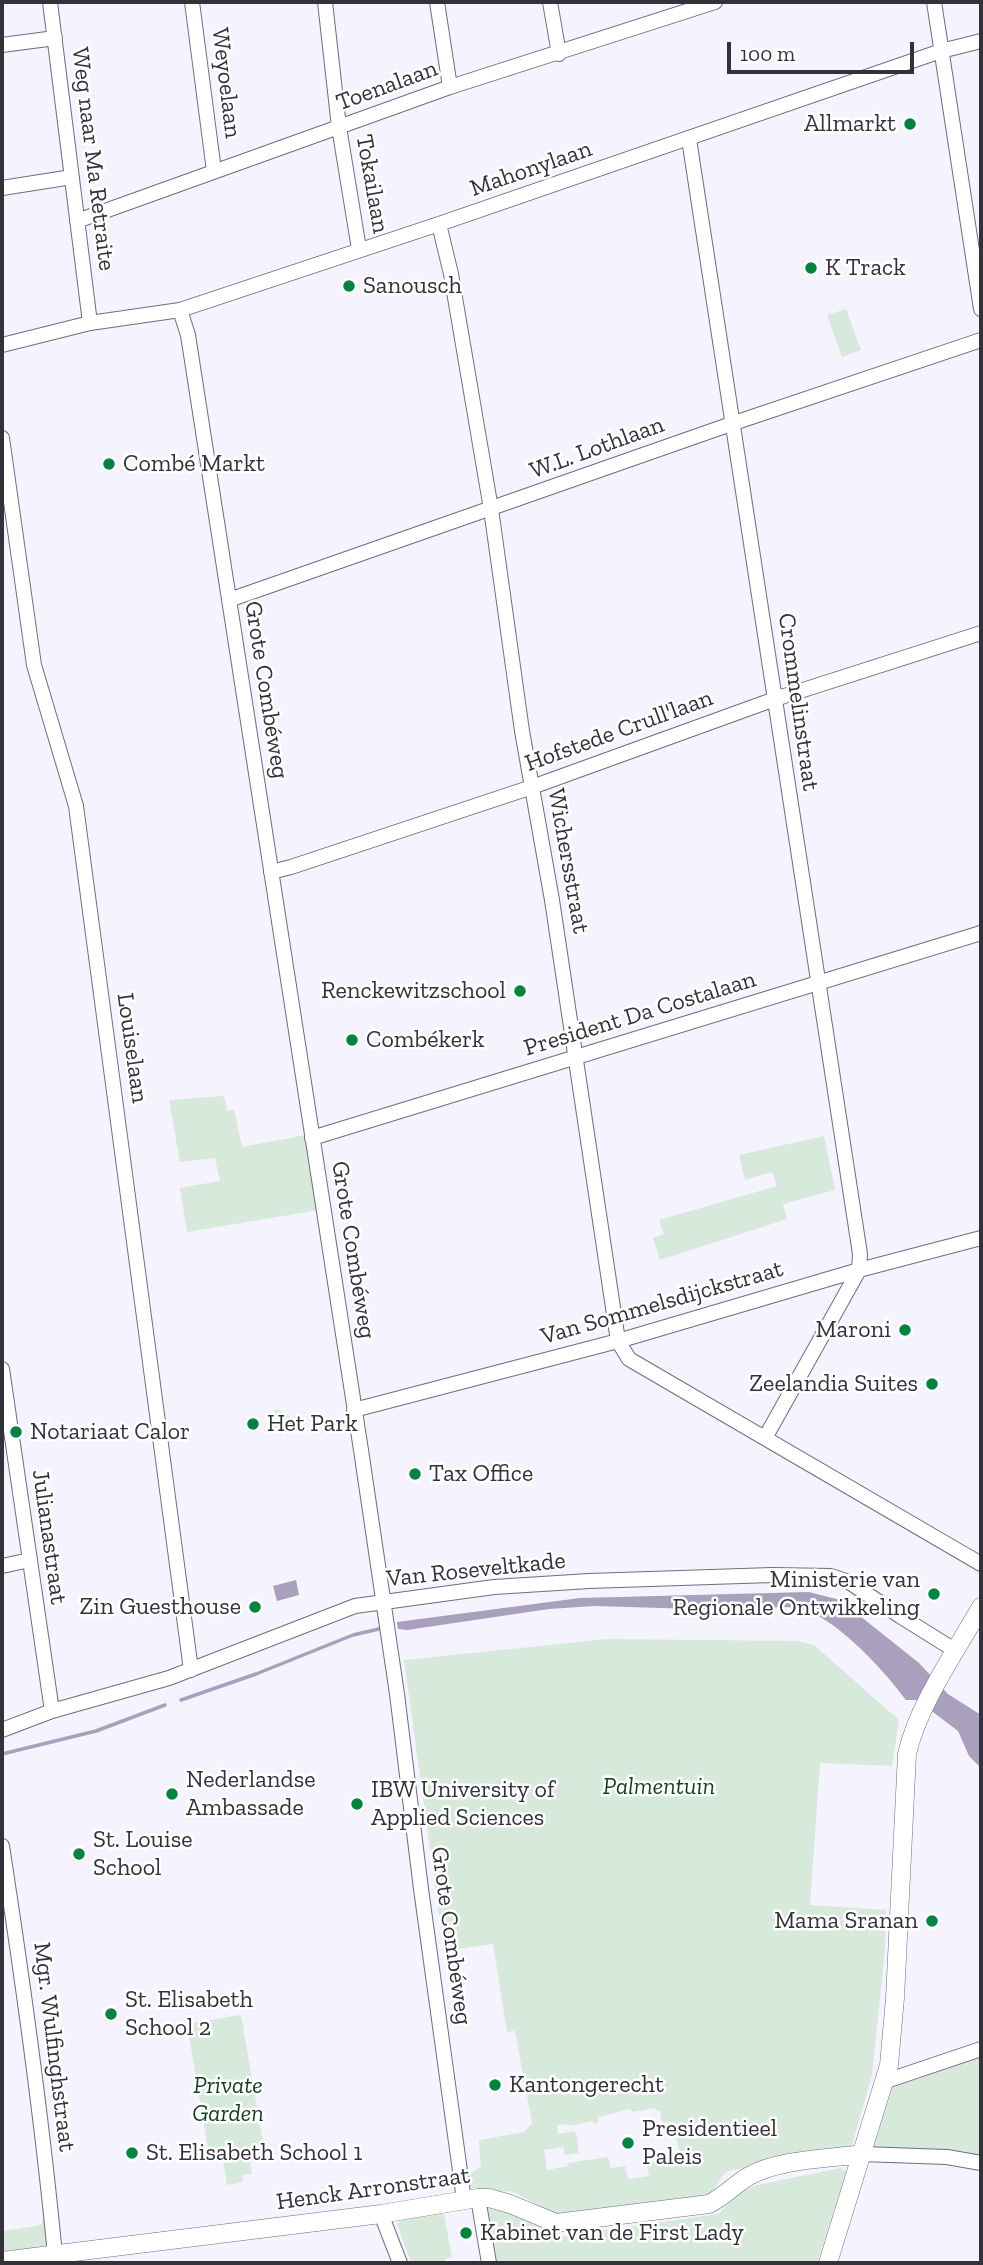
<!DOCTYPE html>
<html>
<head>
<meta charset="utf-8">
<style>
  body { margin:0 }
  #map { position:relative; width:983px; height:2265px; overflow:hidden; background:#f5f3fd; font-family:"Zilla Slab",serif }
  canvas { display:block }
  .frame { position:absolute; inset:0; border:4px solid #33313a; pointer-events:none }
  .scale { position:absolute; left:727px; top:42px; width:187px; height:32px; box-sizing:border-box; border:4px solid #33313a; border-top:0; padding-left:9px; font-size:21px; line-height:24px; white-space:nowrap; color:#33313a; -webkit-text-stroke:5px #fff; paint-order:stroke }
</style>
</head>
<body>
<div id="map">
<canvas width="983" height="2265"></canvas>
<div class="frame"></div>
<div class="scale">100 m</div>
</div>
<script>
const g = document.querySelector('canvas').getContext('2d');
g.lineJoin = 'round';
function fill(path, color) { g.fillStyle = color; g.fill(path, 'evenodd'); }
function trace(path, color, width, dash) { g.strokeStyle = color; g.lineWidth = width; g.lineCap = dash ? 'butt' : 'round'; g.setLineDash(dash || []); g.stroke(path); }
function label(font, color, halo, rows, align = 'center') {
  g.font = font + ' "Zilla Slab",serif'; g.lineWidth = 5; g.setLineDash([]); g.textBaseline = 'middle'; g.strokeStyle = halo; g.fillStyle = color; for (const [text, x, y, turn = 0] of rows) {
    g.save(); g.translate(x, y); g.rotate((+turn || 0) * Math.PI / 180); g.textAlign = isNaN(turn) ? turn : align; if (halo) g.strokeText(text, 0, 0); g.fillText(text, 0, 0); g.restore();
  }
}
fill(new Path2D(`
  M 846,309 L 861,350 L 842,357 L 827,315 Z
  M 224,1096 L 227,1111 L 234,1110 L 242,1147 L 306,1135 L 319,1210 L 187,1232 L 180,1188 L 220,1181 L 215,1158 L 180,1162 L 169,1100 Z
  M 824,1136 L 835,1190 L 783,1204 L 787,1219 L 660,1260 L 653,1238 L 664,1234 L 659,1220 L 777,1186 L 772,1172 L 745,1180 L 739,1155 Z
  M 277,1408 L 290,1417 L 291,1422 L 281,1435 L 270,1425 L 268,1420 Z
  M 608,1639 L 797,1641 L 814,1645 L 899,1720 L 892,1766 L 820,1763 L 810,1905 L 886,1910 L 885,1950 L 872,2075 L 851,2149 L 728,2171 C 718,2177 718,2189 709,2195 L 557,2215 L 511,2191 L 479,2193 L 470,2186 L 469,2174 L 481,2167 L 479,2140 L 524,2132 L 532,2123 L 515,2031 L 507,2032 L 493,1944 L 444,1951 L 404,1660 ZM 655,2108 L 656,2111 L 660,2110 L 662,2123 L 674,2122 L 680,2156 L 647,2163 L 649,2176 L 628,2179 L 625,2166 L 611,2168 L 608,2157 L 568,2163 L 568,2166 L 547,2170 L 544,2150 L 563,2147 L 565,2155 L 579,2153 L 577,2140 L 579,2137 L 576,2137 L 575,2131 L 558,2134 L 557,2125 L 568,2124 L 569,2126 L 593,2121 L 594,2124 L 598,2123 L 598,2117 C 609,2115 619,2111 630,2109 L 633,2112 Z
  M 241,2015 L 265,2154 L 249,2157 L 252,2174 L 242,2175 L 243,2182 L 227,2185 L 221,2148 L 208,2149 L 187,2024 Z
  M 981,2050 L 981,2165 L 862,2154 L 886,2081 Z
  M 841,2168 L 847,2172 L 817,2263 L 491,2263 L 483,2204 L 510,2209 L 564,2236 L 718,2214 L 740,2192 L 757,2185 Z
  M 443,2210 L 452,2257 L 445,2259 L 445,2263 L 411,2263 L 397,2224 L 405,2215 Z
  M 45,2213 L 49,2240 L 45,2246 L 2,2253 L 2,2230 L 4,2231 L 41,2225 Z`), '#d7e9da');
fill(new Path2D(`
  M 296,1580 L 299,1595 L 277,1601 L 273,1586 Z
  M 809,1592 L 840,1600 L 919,1663 L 948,1694 L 981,1715 L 981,1768 L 969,1756 L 958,1731 L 917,1700 L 906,1700 C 883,1669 834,1615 796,1607 L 695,1609 L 594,1606 L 549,1609 L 407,1630 L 398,1629 L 397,1622 L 580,1598 Z`), '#a8a0bc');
trace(new Path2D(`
  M 181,1700 L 256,1674 L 353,1635 L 383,1628
  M 2,1754 L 96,1731 L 165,1705`), '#a8a0bc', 3.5);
const minor = new Path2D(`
  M 50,2 L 90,323
  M 192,2 L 214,171
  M 325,2 L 339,127 L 359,249
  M 437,2 L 450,87
  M 550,2 L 559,54
  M 934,2 L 981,309
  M 2,45 L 55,38
  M 689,139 C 749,510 800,883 860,1254 L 859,1270 L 765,1438
  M 2,188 L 72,177
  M 77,221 L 450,87 L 715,2
  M 439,224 L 451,274 L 491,509 L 522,731 L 552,900 L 618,1341 L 629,1359 L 981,1564
  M 180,310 L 188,335 L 361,1450 L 397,1694 L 421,1889 L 464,2200
  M 2,345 L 90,323 L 180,310 L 439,224 L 941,51 L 981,41
  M 2,438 L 34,665 L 76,806 L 191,1670
  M 229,600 L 734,423 L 981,340
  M 271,872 L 291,867 L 532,787 L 775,699 L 981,633
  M 312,1138 L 981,933
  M 2,1369 L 52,1711
  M 354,1410 L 618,1341 L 859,1270 L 981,1238
  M 2,1566 L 30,1560
  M 2,1730 L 52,1711 L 169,1678 L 355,1606 L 494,1587 L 589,1581 L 772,1575 L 831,1576 L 849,1582 L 900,1616 L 956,1651
  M 2,1846 C 23,1982 42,2118 55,2255
  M 886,2081 L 981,2049
  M 862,2154 L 947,2157 L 981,2163
  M 478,2198 L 489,2263
  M 381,2214 L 400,2263`);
const major = new Path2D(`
  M 2,2261 L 381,2214 L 478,2198 L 489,2198 L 510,2204 L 556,2223 L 709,2204 C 725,2196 735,2184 749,2176 C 780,2159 827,2159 862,2154
  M 828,2263 L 889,2065 L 895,1998 L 907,1754 C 918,1705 956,1651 981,1607`);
trace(minor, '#716b80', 16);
trace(major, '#716b80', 19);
trace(minor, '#fff', 14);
trace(major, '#fff', 18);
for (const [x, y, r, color] of [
  [910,124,7,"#00843f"],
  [811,268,7,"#00843f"],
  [349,286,7,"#00843f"],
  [109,464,7,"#00843f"],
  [520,991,7,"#00843f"],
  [352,1040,7,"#00843f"],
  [905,1330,7,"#00843f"],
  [932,1384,7,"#00843f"],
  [253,1424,7,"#00843f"],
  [16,1432,7,"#00843f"],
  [415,1474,7,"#00843f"],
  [934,1594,7,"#00843f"],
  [255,1607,7,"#00843f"],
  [172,1794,7,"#00843f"],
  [357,1804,7,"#00843f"],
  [79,1854,7,"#00843f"],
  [932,1921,7,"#00843f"],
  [111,2014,7,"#00843f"],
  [495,2085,7,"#00843f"],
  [628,2143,7,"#00843f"],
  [132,2153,7,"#00843f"],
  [466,2233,7,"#00843f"]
]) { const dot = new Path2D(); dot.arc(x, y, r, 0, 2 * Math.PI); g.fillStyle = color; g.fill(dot); trace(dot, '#fff', 2.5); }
label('24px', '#33313a', '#fff', [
  ["Weyoelaan",226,83,83],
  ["Toenalaan",387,86,-20],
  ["Weg naar Ma Retraite",93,159,83],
  ["Mahonylaan",531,169,-19],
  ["Tokailaan",372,184,80],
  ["W.L. Lothlaan",597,448,-20],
  ["Grote Combéweg",266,690,81],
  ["Crommelinstraat",798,702,82],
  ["Hofstede Crull'laan",619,731,-20],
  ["Wichersstraat",568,861,80],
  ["President Da Costalaan",640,1014,-17],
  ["Louiselaan",132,1048,82],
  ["Grote Combéweg",353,1250,81],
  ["Van Sommelsdijckstraat",662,1303,-16],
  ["Julianastraat",49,1537,82],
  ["Van Roseveltkade",476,1570,-6],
  ["Grote Combéweg",451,1936,82],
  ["Mgr. Wulfinghstraat",54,2047,83],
  ["Henck Arronstraat",373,2189,-8]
]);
label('24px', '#33313a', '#fff', [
  ["Allmarkt",896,124,"right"],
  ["K Track",825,268],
  ["Sanousch",363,286],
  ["Combé Markt",123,464],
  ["Renckewitzschool",506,991,"right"],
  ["Combékerk",366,1040],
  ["Maroni",891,1330,"right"],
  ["Zeelandia Suites",918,1384,"right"],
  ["Het Park",267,1424],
  ["Notariaat Calor",30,1432],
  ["Tax Office",429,1474],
  ["Ministerie van",920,1580,"right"],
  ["Regionale Ontwikkeling",920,1608,"right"],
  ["Zin Guesthouse",241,1607,"right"],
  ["Nederlandse",186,1780],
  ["Ambassade",186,1808],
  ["IBW University of",371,1790],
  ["Applied Sciences",371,1818],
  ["St. Louise",93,1840],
  ["School",93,1868],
  ["Mama Sranan",918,1921,"right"],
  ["St. Elisabeth",125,2000],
  ["School 2",125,2028],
  ["Kantongerecht",509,2085],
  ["Presidentieel",642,2129],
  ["Paleis",642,2157],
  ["St. Elisabeth School 1",146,2153],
  ["Kabinet van de First Lady",480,2233]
], 'left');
label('italic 24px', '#113e20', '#fff', [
  ["Palmentuin",659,1787],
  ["Private",228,2086],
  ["Garden",228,2114]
]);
</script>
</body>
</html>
